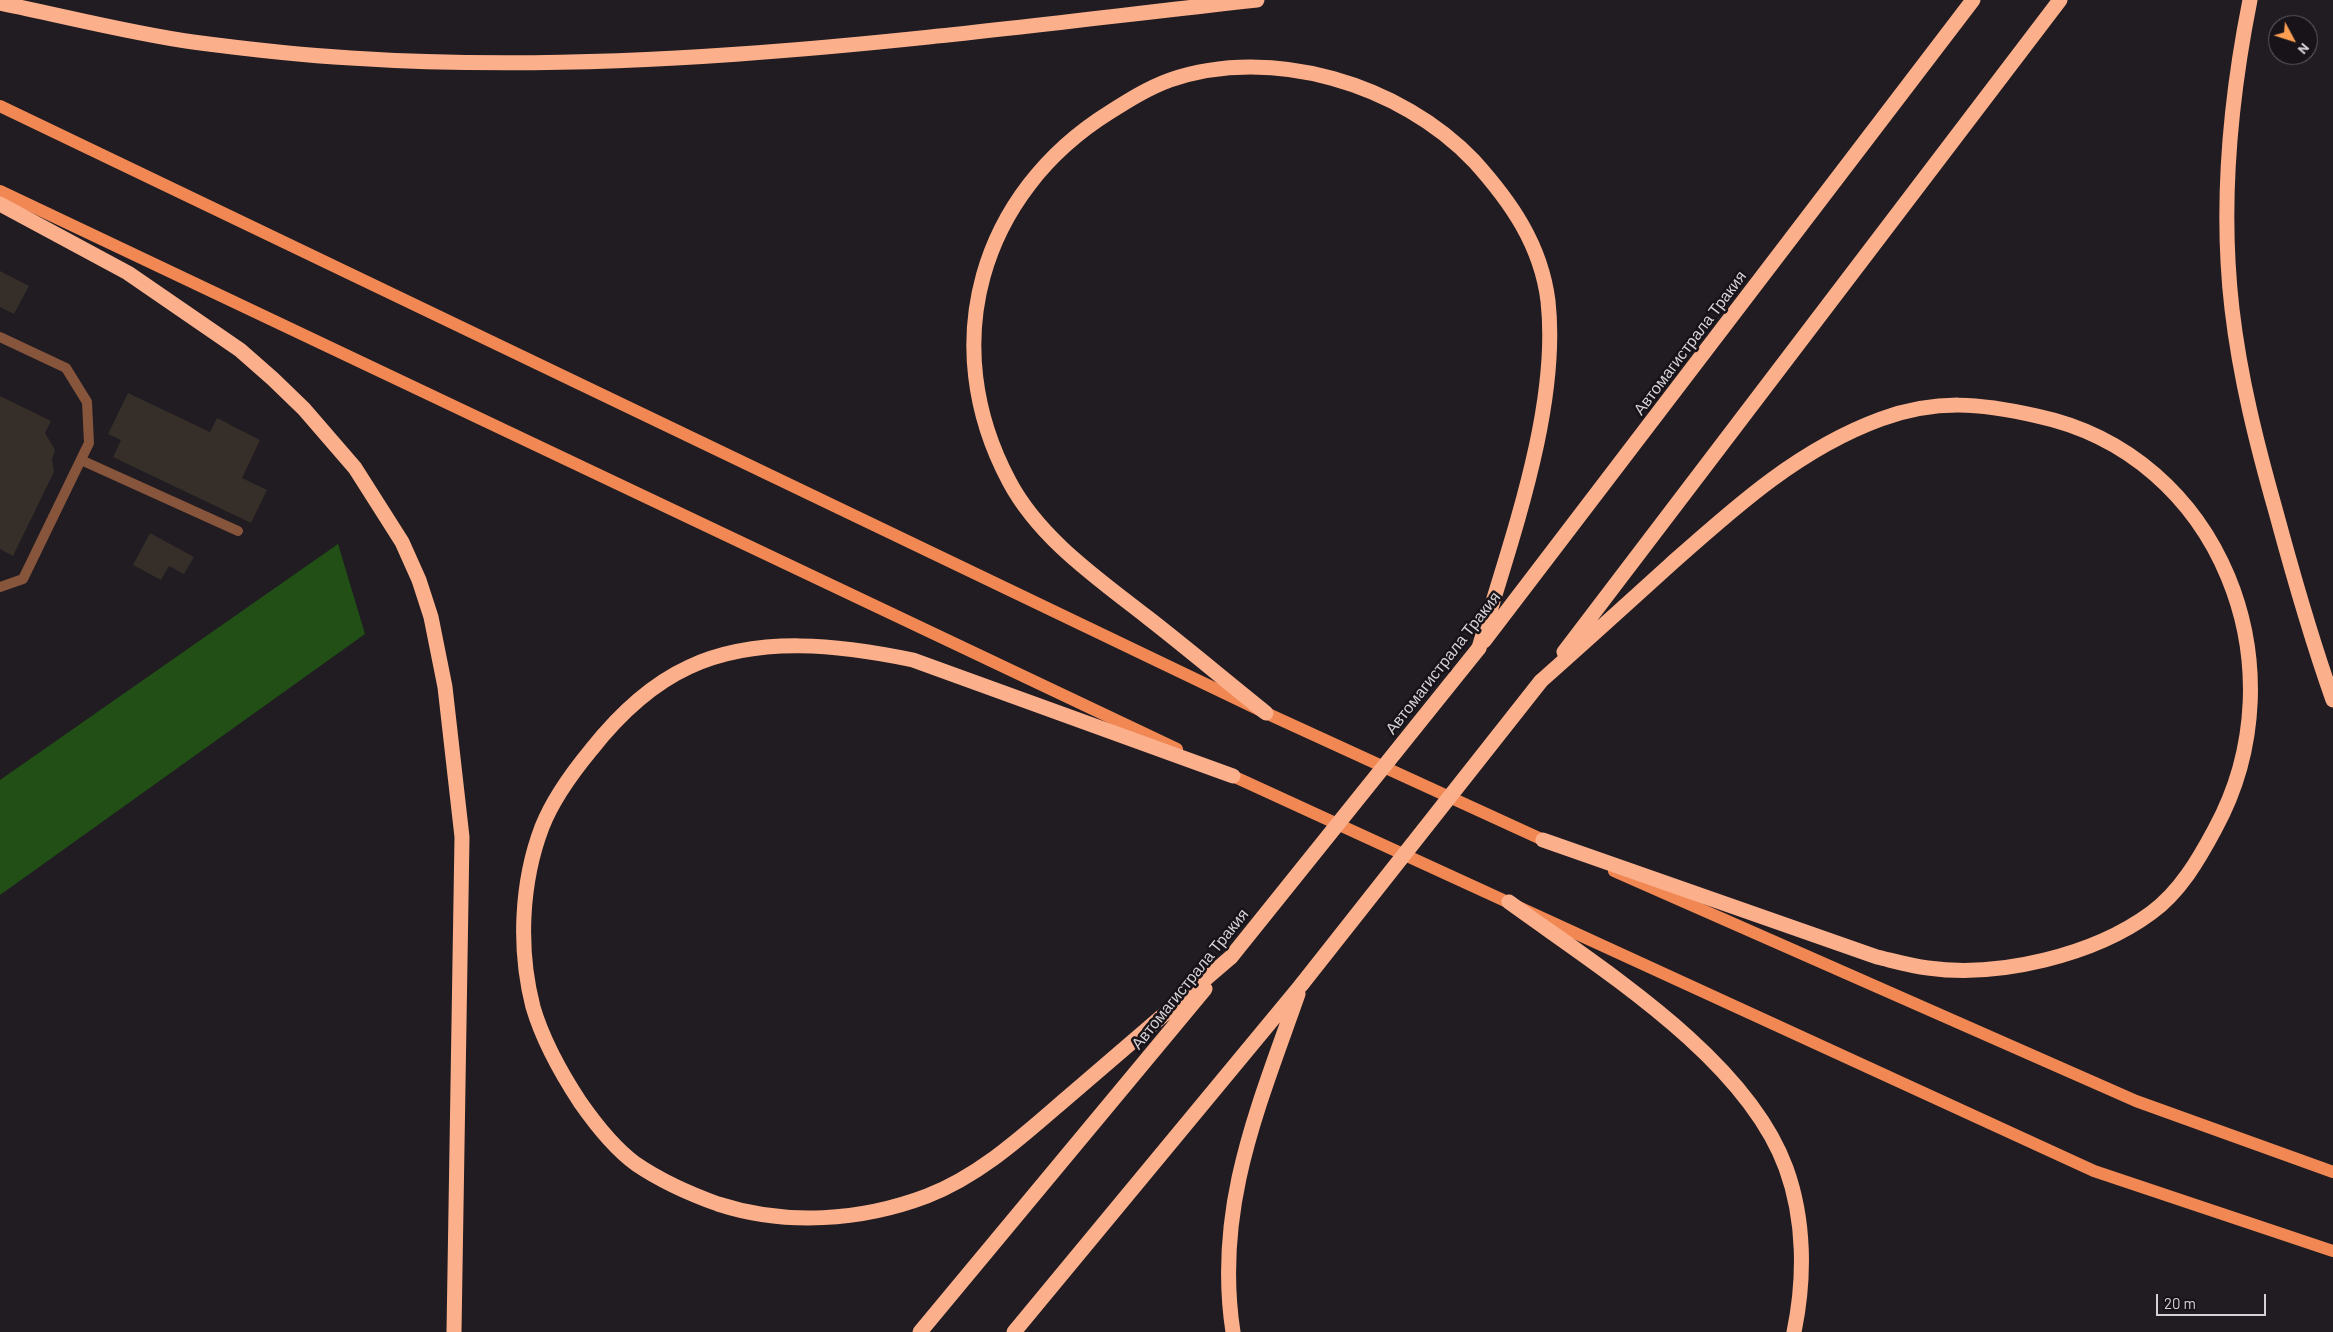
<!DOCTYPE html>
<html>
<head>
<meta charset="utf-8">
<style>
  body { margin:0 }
  #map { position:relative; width:2333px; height:1332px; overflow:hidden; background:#201c22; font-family:Barlow,sans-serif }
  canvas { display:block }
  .north { position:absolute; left:2268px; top:15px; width:50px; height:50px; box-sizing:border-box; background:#171319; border:1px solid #635f65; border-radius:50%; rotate:130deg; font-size:14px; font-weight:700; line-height:20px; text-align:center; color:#d5d2d6 }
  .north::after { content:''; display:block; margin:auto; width:18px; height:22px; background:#fc9e52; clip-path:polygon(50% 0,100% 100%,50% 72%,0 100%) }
  .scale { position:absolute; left:2156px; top:1294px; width:110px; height:22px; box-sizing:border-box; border:2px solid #d5d2d6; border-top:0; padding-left:6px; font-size:15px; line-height:18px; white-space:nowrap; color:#d5d2d6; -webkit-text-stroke:4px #171319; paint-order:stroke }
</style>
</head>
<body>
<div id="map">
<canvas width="2333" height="1332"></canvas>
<div class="north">N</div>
<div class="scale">20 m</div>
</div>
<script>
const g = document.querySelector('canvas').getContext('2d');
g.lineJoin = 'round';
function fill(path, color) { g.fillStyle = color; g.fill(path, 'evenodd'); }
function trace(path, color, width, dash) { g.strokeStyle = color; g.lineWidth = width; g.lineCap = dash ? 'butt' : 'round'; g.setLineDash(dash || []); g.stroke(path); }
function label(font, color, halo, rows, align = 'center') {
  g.font = font + ' Barlow,sans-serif'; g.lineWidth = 5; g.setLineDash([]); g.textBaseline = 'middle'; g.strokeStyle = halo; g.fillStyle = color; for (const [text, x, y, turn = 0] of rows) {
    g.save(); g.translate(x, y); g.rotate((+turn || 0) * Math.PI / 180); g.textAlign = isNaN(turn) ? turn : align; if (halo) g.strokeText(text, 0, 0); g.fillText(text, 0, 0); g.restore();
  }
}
fill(new Path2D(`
  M 338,544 L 365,634 L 0,895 L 0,780 Z`), '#214f16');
fill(new Path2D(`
  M 0,271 L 29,286 L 14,314 L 0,307 Z
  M 128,393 L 210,432 L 217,418 L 260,440 L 242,478 L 267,490 L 251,523 L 113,457 L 121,440 L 108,434 Z
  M 0,396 L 51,421 L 45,433 L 55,450 L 52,460 L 54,472 L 13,556 L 0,549 Z
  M 150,533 L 194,557 L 184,574 L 169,566 L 161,580 L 133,565 Z`), '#352e29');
trace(new Path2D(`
  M 0,337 L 66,368 L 87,402 L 89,443 L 23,579 L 0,587
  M 81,460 L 238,531`), '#87543c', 10);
trace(new Path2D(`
  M 0,106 L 1266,713 L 1552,844
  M 0,191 L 1177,749
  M 1224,772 L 2094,1171 L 2333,1251
  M 1614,871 L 2136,1101 L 2333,1172`), '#f18853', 12);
trace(new Path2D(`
  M 2250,0 C 2230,100 2220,206 2232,309 C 2240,378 2257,445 2276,512 C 2293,575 2311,638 2333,700
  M 0,3 C 64,16 129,33 193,42 C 246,49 299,55 351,58 C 654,78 957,33 1257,0
  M 0,204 L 128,273 L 240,350 L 273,379 L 304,409 L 355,468 L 402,542 L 419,580 L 431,617 L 445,687 L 462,837 L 454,1332
  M 1484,641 L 1973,0
  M 1564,652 L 2060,0
  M 1541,681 C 1585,642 1628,603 1671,564 C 1735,507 1799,449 1881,419 C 1937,399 1980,403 2037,416 C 2221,455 2303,668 2215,829 C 2199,859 2180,892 2151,913 C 2094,955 1999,978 1928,968 C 1911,966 1894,961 1877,957 L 1543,840
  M 1266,713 C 1226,681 1187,648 1147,617 C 1097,578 1039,538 1009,481 C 936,344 980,193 1110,112 C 1129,100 1148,88 1170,80 C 1272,45 1401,84 1474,161 C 1511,202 1541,245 1548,301 C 1560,410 1509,544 1479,648
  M 1509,902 C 1601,969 1746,1058 1786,1168 C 1805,1220 1805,1279 1794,1332
  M 1231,957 C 1179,1002 1127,1046 1075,1091 C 1029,1130 984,1174 927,1196 C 861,1221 786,1226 718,1204 C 690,1194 661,1181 636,1164 C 614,1148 596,1125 580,1102 C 561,1073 543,1041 533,1007 C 518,949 521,882 542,827 C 553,799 572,773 591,750 C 617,717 650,685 689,667 C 758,635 841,645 913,660 L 1233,776
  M 920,1332 L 1205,989
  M 1014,1332 L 1302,984
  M 1233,1332 C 1214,1208 1258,1108 1298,994`), '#fcaf8b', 15);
trace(new Path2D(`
  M 1231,957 L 1479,648
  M 1302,984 L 1541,681`), '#fcaf8b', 15);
label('16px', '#d5d2d6', '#171319', [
  ["Автомагистрала Тракия",1690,343,-53],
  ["Автомагистрала Тракия",1443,663,-52],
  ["Автомагистрала Тракия",1190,979,-51]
]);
</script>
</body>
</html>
